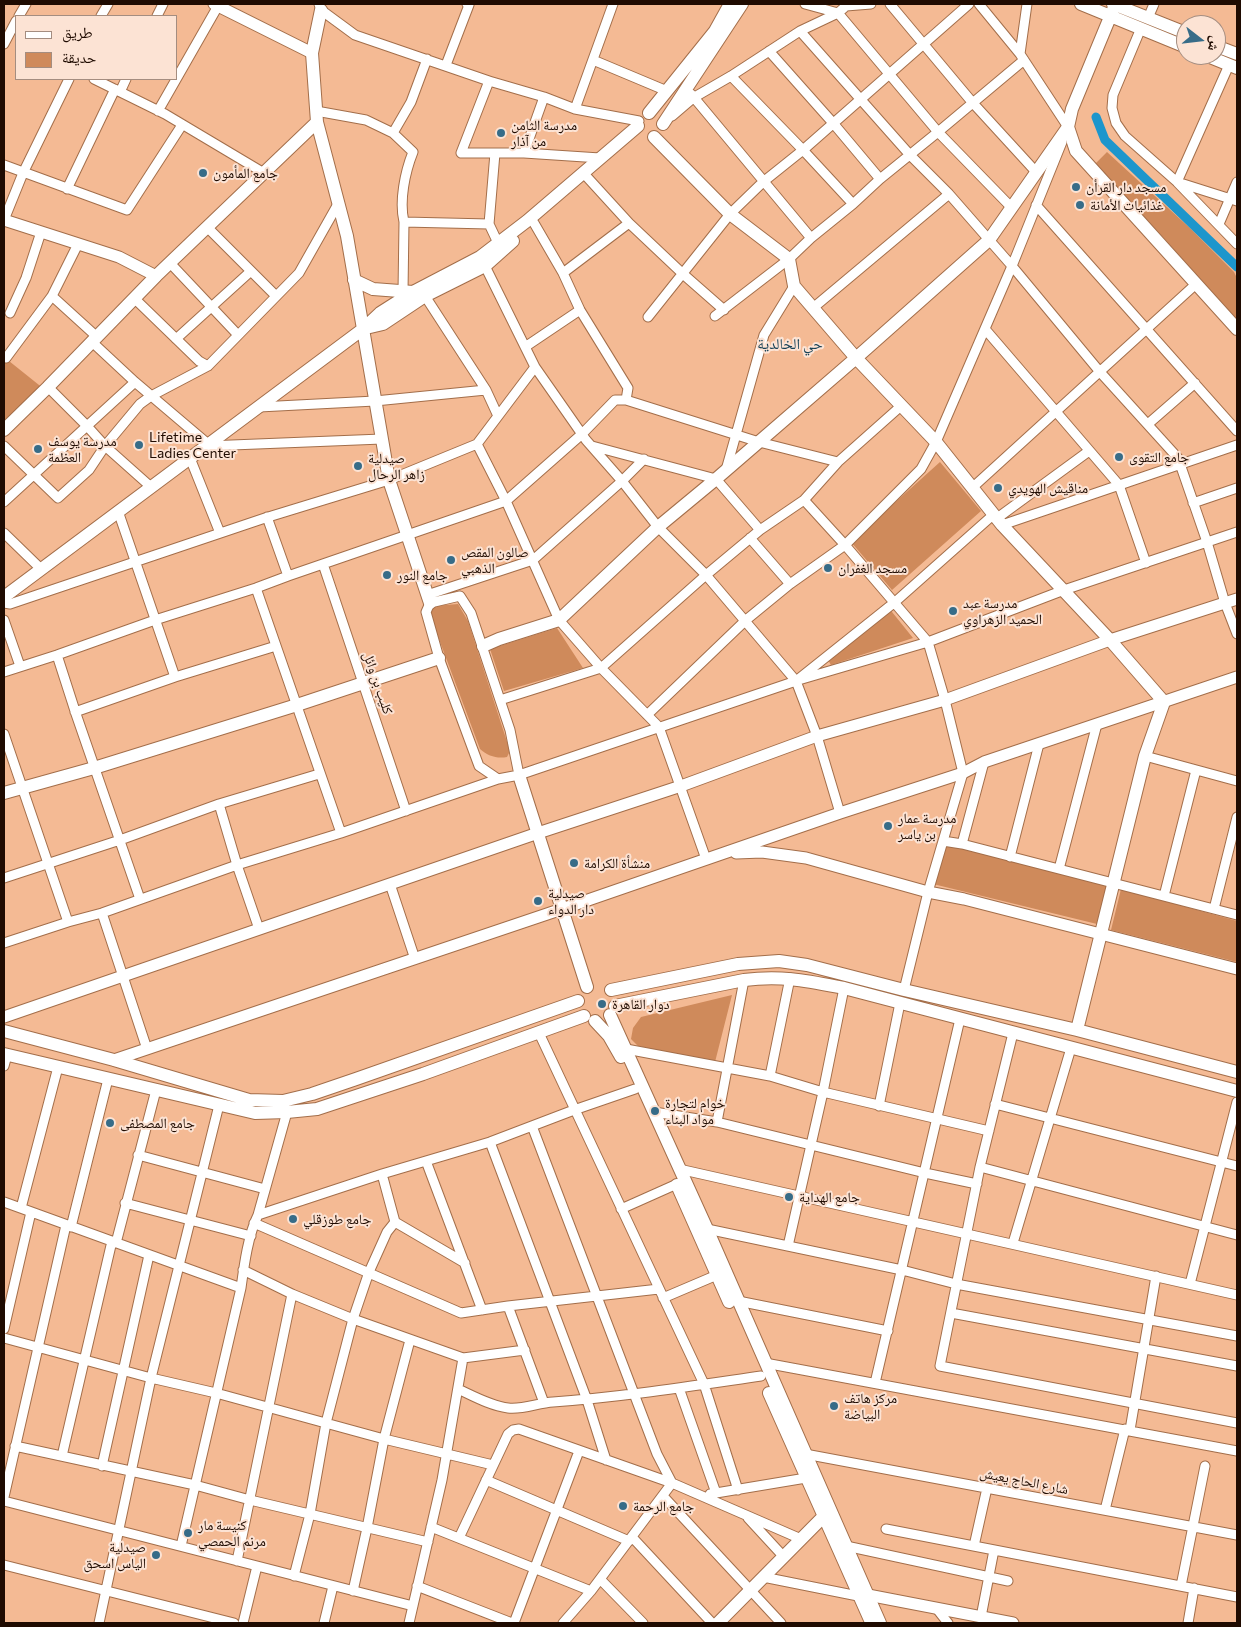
<!DOCTYPE html>
<html>
<head>
<meta charset="utf-8">
<style>
  body { margin:0 }
  #map { position:relative; width:1241px; height:1627px; overflow:hidden; background:#f4ba94; font-family:Commissioner,"Noto Naskh Arabic",sans-serif }
  canvas { display:block }
  .frame { position:absolute; inset:0; border:5px solid #1f0b01; pointer-events:none }
  .legend { position:absolute; left:15px; top:15px; width:162px; height:65px; box-sizing:border-box; background:#fce3d4; border:1px solid #a48d80; margin:0; padding:6px 9px; list-style:none; font-size:15px; color:#1f0b01 }
  .legend li { display:flex; align-items:center; gap:10px; height:25px }
  .legend b { width:25px; border:1px solid #a48d80 }
  .north { position:absolute; left:1176px; top:15px; width:50px; height:50px; box-sizing:border-box; background:#fce3d4; border:1px solid #a48d80; border-radius:50%; rotate:106deg; font-size:14px; font-weight:700; line-height:20px; text-align:center; color:#1f0b01 }
  .north::after { content:''; display:block; margin:auto; width:18px; height:22px; background:#376c88; clip-path:polygon(50% 0,100% 100%,50% 72%,0 100%) }
</style>
</head>
<body>
<div id="map">
<canvas width="1241" height="1627"></canvas>
<div class="frame"></div>
<ul class="legend">
<li><b style="height:6px;background:#fff"></b>طريق</li>
<li><b style="height:14px;background:#cf8a5b"></b>حديقة</li>
</ul>
<div class="north">ش</div>
</div>
<script>
const g = document.querySelector('canvas').getContext('2d');
g.lineJoin = 'round';
function fill(path, color) { g.fillStyle = color; g.fill(path, 'evenodd'); }
function trace(path, color, width, dash) { g.strokeStyle = color; g.lineWidth = width; g.lineCap = dash ? 'butt' : 'round'; g.setLineDash(dash || []); g.stroke(path); }
function label(font, color, halo, rows, align = 'center') {
  g.font = font + ' Commissioner,"Noto Naskh Arabic",sans-serif'; g.lineWidth = 4; g.setLineDash([]); g.textBaseline = 'middle'; g.strokeStyle = halo; g.fillStyle = color; for (const [text, x, y, turn = 0] of rows) {
    g.save(); g.translate(x, y); g.rotate((+turn || 0) * Math.PI / 180); g.textAlign = isNaN(turn) ? turn : align; if (halo) g.strokeText(text, 0, 0); g.fillText(text, 0, 0); g.restore();
  }
}
fill(new Path2D(`
  M 1107,152 L 1191,229 L 1234,272 L 1237,278 L 1237,322 L 1163,237 L 1095,164 Z
  M 4,357 L 44,389 L 4,425 Z
  M 940,462 L 981,511 L 892,590 L 851,542 Z
  M 458,604 L 468,621 L 510,751 L 507,757 C 497,759 488,756 480,749 L 430,615 L 434,606 Z
  M 888,607 L 913,638 L 831,665 L 828,660 Z
  M 557,628 L 583,668 L 504,691 L 490,649 Z
  M 944,843 L 1108,885 L 1097,924 L 933,884 Z
  M 1121,889 L 1237,921 L 1237,962 L 1111,930 Z
  M 732,995 L 715,1062 L 638,1046 L 631,1039 L 633,1028 L 641,1017 Z`), '#cf8a5b');
trace(new Path2D(`
  M 1096,117 L 1105,140 L 1237,267`), '#1c96cc', 9);
const minor = new Path2D(`
  M 319,4 L 321,10 L 355,35 L 489,81 L 544,97 L 575,109 L 639,121
  M 805,4 L 838,13 L 938,132 L 1011,207
  M 890,4 L 972,102 L 1037,173
  M 979,4 L 1020,54 L 1068,127 L 1067,130
  M 19,16 L 26,4
  M 101,16 L 108,4
  M 157,16 L 163,4
  M 1148,18 L 1154,4
  M 1141,28 L 1113,95 L 1112,108 L 1116,123 L 1125,136 L 1177,182 L 1237,244
  M 800,31 L 910,155 L 949,194 L 1012,266 L 1100,372 L 1178,458 L 1207,542 L 1225,603 L 1237,634
  M 4,44 L 16,21
  M 769,51 L 833,123 L 880,179
  M 1020,54 L 1027,4
  M 593,60 L 667,91
  M 446,65 L 469,5 L 467,4
  M 1229,65 L 1177,182 L 1237,201
  M 731,76 L 803,150 L 853,204
  M 94,79 L 165,114 L 264,173
  M 489,81 L 461,153 L 524,153 L 600,158
  M 120,92 L 126,79
  M 691,94 L 811,238
  M 575,109 L 613,4
  M 158,111 L 218,6
  M 316,111 L 366,120 L 393,133 L 413,152 C 405,172 399,201 404,222 L 403,292
  M 672,116 L 693,98 L 731,76 L 800,31 L 838,13 L 846,6 L 871,4
  M 393,133 L 411,102 L 427,59
  M 495,153 L 489,224 L 498,243
  M 524,153 L 544,97
  M 4,165 L 127,210 L 182,125
  M 587,177 L 629,223 L 683,274 L 724,310
  M 67,189 L 115,89
  M 1036,205 L 1237,431
  M 4,220 L 23,173 L 69,79
  M 404,222 L 489,224
  M 534,223 L 563,273 L 580,310 L 628,388 L 626,400
  M 1219,224 L 1237,182
  M 207,227 L 276,296
  M 170,263 L 238,335
  M 485,266 L 535,367 L 586,440 L 622,481 L 658,527 L 706,575 L 796,681 L 817,736 L 840,813
  M 563,273 L 629,223
  M 52,296 L 96,336
  M 425,296 L 486,390 L 498,416
  M 134,298 L 199,361 L 208,366
  M 813,308 L 949,194
  M 10,313 L 26,278 L 41,232
  M 715,316 L 789,259 L 811,238 L 853,204 L 880,179 L 938,132 L 1024,60
  M 648,317 L 730,214 L 763,182 L 803,150 L 969,4
  M 985,329 L 1119,485 L 1146,563
  M 176,339 L 251,271
  M 91,341 L 135,382 L 208,444
  M 525,347 L 580,310
  M 6,358 L 52,296 L 78,244
  M 48,387 L 87,426 L 105,446 L 151,487
  M 259,407 L 375,401 L 486,390
  M 1148,424 L 1195,383
  M 477,444 L 506,501 L 559,620 L 601,668 L 659,727 L 706,859
  M 4,446 L 58,498 L 89,470 L 105,446 L 140,404 L 151,396 L 208,366 L 299,273 L 338,204
  M 207,446 L 382,439
  M 592,446 L 716,479 L 760,530
  M 190,458 L 220,533
  M 726,470 L 764,335 L 794,286
  M 972,488 L 1196,284
  M 804,500 L 845,545 L 928,642 L 945,700 L 963,773 L 928,892 L 904,990
  M 4,502 L 135,382
  M 1193,503 L 1237,488
  M 118,511 L 175,677
  M 267,517 L 288,576
  M 996,519 L 1089,451
  M 1002,525 L 1237,445
  M 4,533 L 41,569
  M 750,538 L 790,584
  M 323,564 L 406,811
  M 256,588 L 341,833
  M 427,595 L 533,560 L 622,481 L 644,459
  M 4,603 L 10,604 L 265,518 L 389,480 L 477,444 L 535,367
  M 4,620 L 20,666
  M 57,655 L 76,714 L 140,899
  M 4,672 L 57,655 L 155,620 L 256,588 L 288,576 L 506,501 L 582,434 L 615,400 L 626,400 L 759,442 L 838,462
  M 802,679 L 928,642 L 1064,590 L 1237,532
  M 500,700 L 601,668 L 706,575 L 760,530 L 804,500 L 838,462 L 901,406
  M 75,712 L 175,677 L 276,646
  M 647,715 L 746,620 L 790,584 L 845,545 L 921,469 L 936,442 L 1012,266 L 1062,142
  M 4,734 L 68,922
  M 1145,756 L 1237,781
  M 498,779 L 479,766 L 439,658 L 426,612 L 430,603 L 460,596 L 471,613 L 510,730 L 519,775
  M 219,804 L 237,865 L 259,929
  M 943,841 L 962,844 L 1237,915
  M 962,844 L 984,762
  M 1010,857 L 1039,744
  M 1059,869 L 1097,724
  M 4,878 L 120,840 L 219,804 L 319,774
  M 390,884 L 415,959
  M 1164,896 L 1196,770
  M 1214,909 L 1237,817
  M 102,913 L 147,1049
  M 4,943 L 68,922 L 102,913 L 237,865 L 341,833 L 498,779 L 519,775 L 796,681 L 895,602 L 993,515
  M 539,1033 L 704,1384 L 738,1490
  M 1013,1033 L 980,1167 L 940,1366 L 1237,1423
  M 626,1049 L 770,1076 L 823,1092 L 989,1131
  M 4,1066 L 7,1055
  M 770,1076 L 790,978
  M 995,1104 L 1237,1166
  M 879,1106 L 900,1003
  M 654,1112 L 717,1122 L 925,1173 L 977,1184
  M 717,1122 L 744,980
  M 532,1126 L 657,1454 L 672,1483 L 591,1591 L 563,1623
  M 490,1142 L 587,1400 L 606,1460
  M 138,1155 L 265,1189
  M 426,1161 L 482,1310
  M 980,1167 L 1237,1235
  M 679,1169 C 866,1210 1052,1252 1237,1295
  M 382,1174 L 395,1222
  M 4,1202 L 241,1288
  M 125,1203 L 251,1236
  M 21,1208 L 58,1067
  M 621,1209 L 677,1184
  M 258,1215 L 382,1174 L 490,1142 L 574,1110 L 635,1089
  M 254,1223 L 461,1313 L 508,1306 L 659,1289
  M 71,1227 L 108,1079
  M 707,1229 L 902,1270 L 956,1284 L 1237,1336
  M 116,1243 L 156,1090
  M 1013,1243 L 1071,1048
  M 788,1246 L 823,1092 L 844,988
  M 243,1270 L 292,1294 L 353,1319 L 463,1358 L 525,1350
  M 1190,1284 L 1237,1102
  M 663,1298 L 717,1275
  M 738,1301 L 888,1331
  M 508,1306 L 544,1403
  M 951,1313 L 1237,1366
  M 4,1329 L 31,1212
  M 4,1338 L 151,1378 L 216,1393 L 384,1439 L 493,1465
  M 765,1363 L 1237,1451
  M 875,1383 L 960,1019
  M 679,1388 L 716,1493
  M 458,1389 C 473,1396 491,1406 508,1408 C 522,1410 538,1403 553,1402 C 623,1397 692,1386 761,1376
  M 1130,1430 L 1156,1276
  M 15,1446 L 195,1485 L 250,1500 L 428,1542
  M 805,1454 L 1237,1535
  M 62,1456 L 112,1241
  M 102,1466 L 149,1255
  M 486,1480 L 629,1541
  M 710,1494 L 806,1478
  M 663,1496 L 781,1623
  M 4,1497 L 66,1225
  M 4,1501 L 413,1606
  M 1105,1510 L 1125,1429
  M 748,1518 L 783,1556
  M 431,1527 L 591,1591
  M 886,1529 L 1237,1597
  M 632,1537 L 712,1623
  M 459,1538 L 508,1434 L 513,1430 L 519,1429 L 672,1483 L 801,1539
  M 181,1546 L 241,1288 C 244,1266 248,1235 258,1215 L 287,1112
  M 846,1546 L 1008,1581
  M 974,1546 L 987,1488
  M 237,1561 L 292,1294
  M 4,1565 L 234,1623
  M 294,1576 L 310,1514 L 326,1423 L 353,1319 L 369,1272 L 387,1232 L 395,1222 L 465,1263
  M 763,1577 L 858,1596
  M 600,1579 L 643,1623
  M 417,1586 L 512,1623
  M 1181,1586 L 1205,1466
  M 353,1591 L 367,1528 L 384,1439 L 410,1340
  M 937,1609 L 948,1623
  M 981,1617 L 994,1550
  M 99,1623 L 151,1378 L 219,1105
  M 243,1623 L 257,1566
  M 324,1623 L 333,1586
  M 409,1623 L 442,1480 L 463,1358
  M 514,1623 L 579,1451
  M 1188,1623 L 1194,1588`);
const tertiary = new Path2D(`
  M 214,4 L 312,53
  M 4,220 L 119,257 L 156,276
  M 736,853 L 762,852 L 806,858 L 928,892 L 964,899 L 1237,969
  M 4,1017 L 538,833 L 681,786 L 817,736 L 945,700 L 1110,640 L 1237,599
  M 114,1060 L 562,909 L 840,813 L 963,773 L 984,762 L 1237,677
  M 868,1595 L 1013,1623`);
const secondary = new Path2D(`
  M 1081,4 L 1186,47
  M 1113,4 L 1186,33
  M 321,10 L 312,53 L 317,122 L 347,236 L 389,480 L 430,603
  M 1216,46 L 1237,54
  M 1205,55 L 1237,68
  M 649,113 L 715,31 L 730,4
  M 663,124 L 742,4
  M 1068,127 L 1076,151 L 1237,329
  M 654,137 L 730,214 L 789,259 L 794,286 L 856,358 L 989,240 L 1068,127 L 1072,109 L 1115,5
  M 354,280 L 373,289 L 413,292
  M 366,328 L 383,324 L 425,296 L 485,266 L 513,241
  M 4,430 L 48,387 L 156,276 L 317,122
  M 4,597 L 363,329 L 380,313 L 413,292 L 480,257 L 527,221 L 638,126
  M 483,646 L 499,639 L 559,620 L 658,527 L 716,479 L 856,358 L 936,442 L 1002,525 L 1110,640 L 1164,702 L 1145,756 L 1077,1030
  M 519,775 L 587,987
  M 4,793 L 94,768 L 297,705 L 439,658
  M 611,990 L 738,964 L 779,961 L 807,965 L 904,990 L 1077,1030 L 1237,1072
  M 615,1006 L 744,980 C 782,975 808,981 844,988 L 1237,1091
  M 610,1015 L 707,1229 L 880,1623
  M 595,1021 L 609,1036 L 621,1057
  M 4,1031 L 114,1060 L 249,1100 L 283,1101 L 312,1094 L 356,1079 L 578,1001
  M 4,1054 L 255,1113 L 287,1112 L 317,1109 L 423,1074 L 584,1016
  M 677,1185 L 729,1302
  M 769,1393 L 871,1622
  M 718,1623 L 823,1517`);
trace(minor, '#a36e4a', 11);
trace(tertiary, '#a36e4a', 13);
trace(secondary, '#a36e4a', 14);
trace(minor, '#fff', 9);
trace(tertiary, '#fff', 11);
trace(secondary, '#fff', 12);
for (const [x, y, r, color] of [
  [501,133,5,"#376c88"],
  [203,173,5,"#376c88"],
  [1076,187,5,"#376c88"],
  [1080,205,5,"#376c88"],
  [139,445,5,"#376c88"],
  [38,449,5,"#376c88"],
  [1119,457,5,"#376c88"],
  [358,466,5,"#376c88"],
  [998,488,5,"#376c88"],
  [451,560,5,"#376c88"],
  [828,568,5,"#376c88"],
  [387,575,5,"#376c88"],
  [953,611,5,"#376c88"],
  [888,826,5,"#376c88"],
  [574,863,5,"#376c88"],
  [538,901,5,"#376c88"],
  [602,1004,5,"#376c88"],
  [655,1111,5,"#376c88"],
  [110,1123,5,"#376c88"],
  [789,1197,5,"#376c88"],
  [293,1219,5,"#376c88"],
  [834,1406,5,"#376c88"],
  [623,1506,5,"#376c88"],
  [188,1533,5,"#376c88"],
  [156,1555,5,"#376c88"]
]) { const dot = new Path2D(); dot.arc(x, y, r, 0, 2 * Math.PI); g.fillStyle = color; g.fill(dot); trace(dot, '#fce3d4', 2); }
label('14px', '#1f0b01', '#fce3d4', [
  ["مدرسة الثامن",511,125],
  ["من آذار",511,141],
  ["جامع المأمون",213,173],
  ["مسجد دار القرأن",1086,187],
  ["غذائيات الأمانة",1090,205],
  ["Lifetime",149,437],
  ["Ladies Center",149,453],
  ["مدرسة يوسف",48,441],
  ["العظمة",48,457],
  ["جامع التقوى",1129,457],
  ["صيدلية",368,458],
  ["زاهر الرحال",368,474],
  ["مناقيش الهويدي",1008,488],
  ["صالون المقص",461,552],
  ["الذهبي",461,568],
  ["مسجد الغفران",838,568],
  ["جامع النور",397,575],
  ["مدرسة عبد",963,603],
  ["الحميد الزهراوي",963,619],
  ["مدرسة عمار",898,818],
  ["بن ياسر",898,834],
  ["منشأة الكرامة",584,863],
  ["صيدلية",548,893],
  ["دار الدواء",548,909],
  ["دوار القاهرة",612,1004],
  ["خوام لتجارة",665,1103],
  ["مواد البناء",665,1119],
  ["جامع المصطفى",120,1123],
  ["جامع الهداية",799,1197],
  ["جامع طوزقلي",303,1219],
  ["مركز هاتف",844,1398],
  ["البياضة",844,1414],
  ["جامع الرحمة",633,1506],
  ["كنيسة مار",198,1525],
  ["مرنم الحمصي",198,1541],
  ["صيدلية",146,1547,"right"],
  ["الياس اسحق",146,1563,"right"]
], 'left');
label('14px', '#1f0b01', '#fce3d4', [
  ["كليب بن وائل",378,683,71],
  ["شارع الحاج يعيش",1024,1481,11]
]);
label('15px', '#164157', '#fce3d4', [
  ["حي الخالدية",790,344]
]);
</script>
</body>
</html>
